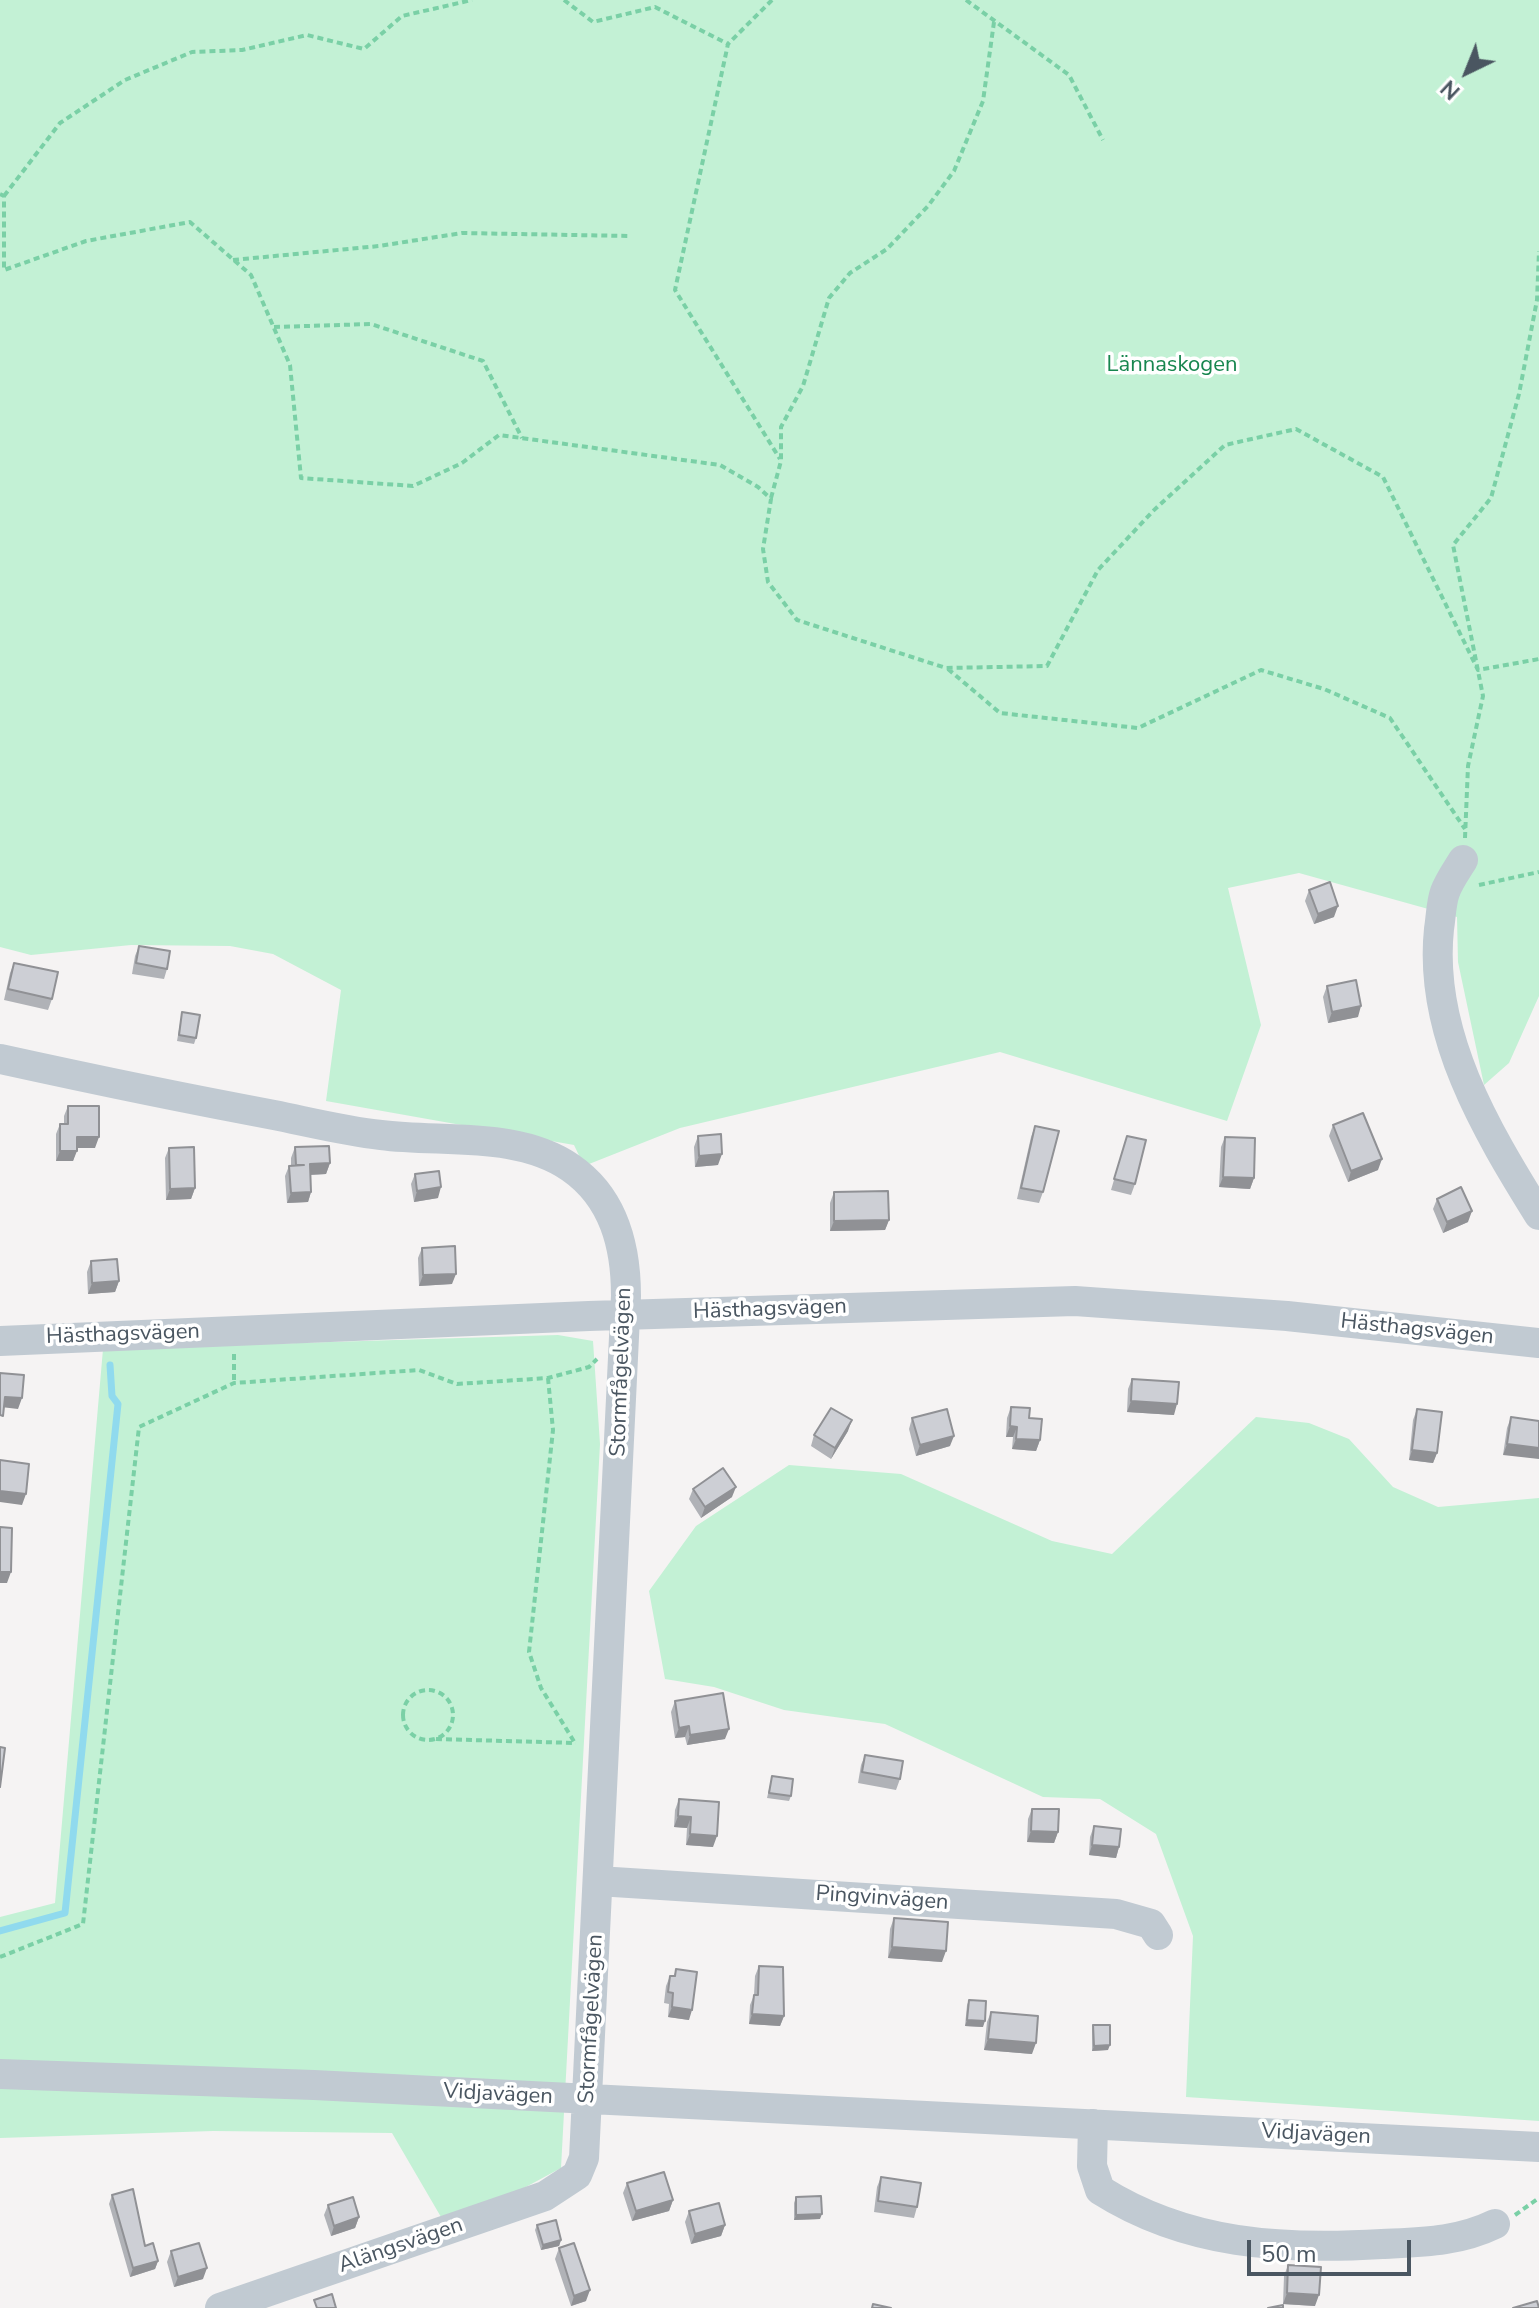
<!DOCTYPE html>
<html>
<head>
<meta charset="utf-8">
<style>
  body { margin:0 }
  #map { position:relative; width:1539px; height:2308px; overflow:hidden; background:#f5f3f3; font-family:"Nunito Sans",sans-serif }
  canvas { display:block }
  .north { position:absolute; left:1427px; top:32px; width:80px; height:80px; -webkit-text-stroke:6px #fff; paint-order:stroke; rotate:223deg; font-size:22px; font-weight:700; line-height:32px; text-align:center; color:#4a5661 }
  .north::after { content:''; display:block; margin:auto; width:28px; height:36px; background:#4a5661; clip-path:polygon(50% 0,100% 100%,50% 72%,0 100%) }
  .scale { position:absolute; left:1247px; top:2240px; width:164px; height:36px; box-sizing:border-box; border:4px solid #4a5661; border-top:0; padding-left:10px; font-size:24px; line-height:28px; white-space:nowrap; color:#4a5661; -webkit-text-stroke:6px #fff; paint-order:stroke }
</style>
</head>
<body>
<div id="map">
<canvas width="1539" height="2308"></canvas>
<div class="north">N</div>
<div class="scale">50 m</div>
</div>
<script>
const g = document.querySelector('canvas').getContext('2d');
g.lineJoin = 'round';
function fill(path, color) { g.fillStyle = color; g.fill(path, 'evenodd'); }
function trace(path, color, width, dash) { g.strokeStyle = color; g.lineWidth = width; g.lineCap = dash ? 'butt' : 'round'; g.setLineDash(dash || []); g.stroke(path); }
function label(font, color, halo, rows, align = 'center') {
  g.font = font + ' "Nunito Sans",sans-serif'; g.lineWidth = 7; g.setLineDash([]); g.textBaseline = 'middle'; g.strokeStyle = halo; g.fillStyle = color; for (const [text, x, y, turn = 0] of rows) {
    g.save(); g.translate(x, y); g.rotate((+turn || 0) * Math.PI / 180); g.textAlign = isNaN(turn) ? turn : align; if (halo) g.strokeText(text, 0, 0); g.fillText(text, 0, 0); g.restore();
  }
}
fill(new Path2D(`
  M 0,0 L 1539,0 L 1539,996 L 1509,1063 L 1484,1085 L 1458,962 L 1457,917 L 1299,873 L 1228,888 L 1261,1025 L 1227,1121 L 1000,1052 L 680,1128 L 584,1166 L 574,1145 L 326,1101 L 341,990 L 273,954 L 230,946 L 131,945 L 31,955 L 0,947 Z
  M 558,1335 L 593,1341 L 600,1444 L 561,2168 L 448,2229 L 392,2133 L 213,2131 L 0,2138 L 0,1917 L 55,1903 L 103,1349 Z
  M 1256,1417 L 1309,1423 L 1349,1439 L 1393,1487 L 1438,1507 L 1539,1498 L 1539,2121 L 1186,2097 L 1193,1936 L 1156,1834 L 1100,1799 L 1043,1797 L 885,1724 L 784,1710 L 714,1687 L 665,1679 L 649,1591 L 696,1526 L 789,1465 L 901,1474 L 1052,1541 L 1112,1554 Z`), '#c3f1d5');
trace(new Path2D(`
  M 0,1931 L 65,1913 L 118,1404 L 112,1396 L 110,1365`), '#90daee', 7);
trace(new Path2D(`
  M 564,0 L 593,22 L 655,7 L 728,44
  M 772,0 L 728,44 L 675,290 L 780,459
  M 966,0 L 1069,75 L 1103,140
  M 0,194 L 4,196 L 4,270 L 86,241 L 190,222 L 251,275 L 290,365 L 301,478 L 413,486 L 462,463 L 499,435 L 720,465 L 758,487 L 771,499 L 763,549 L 768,582 L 797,620 L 946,668 L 1047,666 L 1098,570 L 1153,511 L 1225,445 L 1296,429 L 1383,477 L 1478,670 L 1539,659
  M 4,196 L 60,123 L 125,80 L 192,52 L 242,50 L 307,35 L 364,49 L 402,16 L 472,0
  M 233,260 L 379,246 L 462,233 L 629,236
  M 274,327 L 371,324 L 483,361 L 522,438
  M 771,498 L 781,461 L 781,427 L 803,386 L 829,298 L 850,273 L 887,249 L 928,206 L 954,171 L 983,101 L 994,22
  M 948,669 L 1000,713 L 1138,728 L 1261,670 L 1324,689 L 1390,718 L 1465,829
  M 1465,838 L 1468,766 L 1483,696 L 1453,545 L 1491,498 L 1519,394 L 1537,300 L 1539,251
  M 1479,885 L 1539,872
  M 234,1354 L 234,1382
  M 548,1378 L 553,1430 L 529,1652 L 541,1688 L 575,1743
  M403 1715a25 25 0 1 1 50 0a25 25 0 1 1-50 0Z
  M 436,1739 L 576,1743
  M 0,1957 L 83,1924 L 139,1427 L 234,1383 L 419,1370 L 457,1384 L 548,1378 L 589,1367 L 597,1359
  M 1515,2215 L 1539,2198`), '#7ad0a6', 4, [6, 4]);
trace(new Path2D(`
  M 1463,860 C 1457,870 1449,881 1445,892 C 1441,903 1441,917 1439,929 C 1428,1033 1486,1130 1539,1215
  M 0,1059 C 91,1079 182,1098 274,1115 C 309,1122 345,1131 381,1135 C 442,1143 518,1131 571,1168 C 614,1198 626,1246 626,1296 L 584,2158 L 577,2175 L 545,2196 L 220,2308
  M 0,1341 L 589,1316 L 1075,1301 L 1287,1316 L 1539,1343
  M 598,1881 L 1116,1914 L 1151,1924 L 1158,1935
  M 0,2074 L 314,2085 L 1539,2147
  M 1093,2124 L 1092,2166 L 1100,2190 C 1187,2245 1283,2250 1382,2244 C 1422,2242 1458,2242 1495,2224`), '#c1cad2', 30);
fill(new Path2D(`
  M 1309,890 L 1334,917 L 1314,924 L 1305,901 Z
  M 139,946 L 167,969 L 164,979 L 132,974 L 135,956 Z
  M 14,963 L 52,999 L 48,1010 L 4,1000 L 10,973 Z
  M 1327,986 L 1358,1017 L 1328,1023 L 1323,997 Z
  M 182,1012 L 196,1038 L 194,1044 L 177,1041 Z
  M 68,1106 L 95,1148 L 77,1148 L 73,1161 L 56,1161 L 56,1134 L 60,1124 L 64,1124 L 64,1116 Z
  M 1333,1125 L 1378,1170 L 1348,1182 L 1329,1136 Z
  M 1035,1126 L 1043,1192 L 1039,1203 L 1017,1199 L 1031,1137 Z
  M 698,1136 L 718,1165 L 695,1167 L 694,1147 Z
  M 1127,1136 L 1135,1184 L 1131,1195 L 1111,1190 Z
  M 1225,1137 L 1254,1178 L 1250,1189 L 1219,1187 L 1221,1147 Z
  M 295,1147 L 330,1163 L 326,1174 L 311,1175 L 311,1192 L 308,1202 L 287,1203 L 285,1176 L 289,1166 L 291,1165 L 291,1158 Z
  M 169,1148 L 195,1188 L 191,1199 L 166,1200 L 165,1158 Z
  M 415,1174 L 438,1198 L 414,1202 L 411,1184 Z
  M 834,1192 L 889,1220 L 885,1230 L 830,1231 L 830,1203 Z
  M 1437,1199 L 1468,1222 L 1443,1233 L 1433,1209 Z
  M 422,1248 L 452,1284 L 419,1286 L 418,1258 Z
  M 91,1261 L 119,1281 L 115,1292 L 88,1294 L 87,1272 Z
  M 1132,1379 L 1174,1415 L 1127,1412 L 1128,1389 Z
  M 1011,1407 L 1029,1418 L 1040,1440 L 1036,1451 L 1012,1449 L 1013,1437 L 1006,1437 L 1007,1418 Z
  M 1417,1409 L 1437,1453 L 1433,1463 L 1409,1460 L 1413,1420 Z
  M 1511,1417 L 1539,1421 L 1503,1455 L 1507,1428 Z
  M 912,1418 L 950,1446 L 916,1456 L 909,1429 Z
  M 848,1431 L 831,1459 L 811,1446 L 814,1435 Z
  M 693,1489 L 732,1497 L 701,1518 L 689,1499 Z
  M 675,1701 L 725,1739 L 687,1745 L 685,1737 L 675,1738 L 671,1712 Z
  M 865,1755 L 900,1779 L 896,1790 L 858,1783 L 861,1765 Z
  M 772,1776 L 791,1796 L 789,1801 L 767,1798 Z
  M 679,1799 L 713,1847 L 686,1845 L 687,1828 L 674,1827 L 675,1810 Z
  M 1032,1809 L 1058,1832 L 1054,1843 L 1027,1842 L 1028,1819 Z
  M 1094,1826 L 1119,1847 L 1116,1858 L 1089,1855 L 1090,1837 Z
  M 894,1918 L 942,1962 L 888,1958 L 890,1929 Z
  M 759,1966 L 784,2016 L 780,2026 L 749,2024 L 750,2005 L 754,1995 L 755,1976 Z
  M 676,1969 L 689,2020 L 668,2017 L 669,2004 L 664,2003 L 666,1986 L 670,1976 L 674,1976 Z
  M 969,2000 L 983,2027 L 965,2026 L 967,2005 Z
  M 991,2012 L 1032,2054 L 984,2050 L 987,2022 Z
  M 1093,2025 L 1108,2050 L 1092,2051 L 1092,2030 Z
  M 881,2177 L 917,2207 L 914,2218 L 874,2212 L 877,2187 Z
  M 627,2183 L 673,2200 L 669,2211 L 632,2221 L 623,2193 Z
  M 112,2195 L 145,2246 L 158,2261 L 155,2269 L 130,2277 L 109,2204 Z
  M 796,2197 L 820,2219 L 794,2220 L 794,2203 Z
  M 328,2205 L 359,2217 L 355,2228 L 331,2236 L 324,2215 Z
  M 689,2211 L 725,2225 L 721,2236 L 691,2244 L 685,2222 Z
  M 537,2225 L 561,2240 L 559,2246 L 541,2250 L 535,2230 Z
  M 559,2248 L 586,2301 L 571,2306 L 555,2259 Z
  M 171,2251 L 203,2279 L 174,2287 L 167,2262 Z
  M 1288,2265 L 1315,2306 L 1283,2304 L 1284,2276 Z`), '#b0b2b7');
fill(new Path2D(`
  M 1338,906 L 1334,917 L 1314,924 L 1318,914 Z
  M 1361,1006 L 1358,1017 L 1328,1023 L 1332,1012 Z
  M 77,1137 L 99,1137 L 95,1148 L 73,1148 Z
  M 60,1151 L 77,1151 L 73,1161 L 56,1161 Z
  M 722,1154 L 718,1165 L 695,1167 L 699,1156 Z
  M 1382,1159 L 1378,1170 L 1348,1182 L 1351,1171 Z
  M 330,1163 L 326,1174 L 306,1175 L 310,1164 Z
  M 1223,1177 L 1254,1178 L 1250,1189 L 1219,1187 Z
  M 441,1187 L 438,1198 L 414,1202 L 417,1191 Z
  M 195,1188 L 191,1199 L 166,1200 L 170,1189 Z
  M 311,1192 L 308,1202 L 287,1203 L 291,1193 Z
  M 1472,1211 L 1468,1222 L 1443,1233 L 1447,1222 Z
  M 889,1220 L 885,1230 L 830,1231 L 834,1221 Z
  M 456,1274 L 452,1284 L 419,1286 L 423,1275 Z
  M 119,1281 L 115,1292 L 88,1294 L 92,1283 Z
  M 5,1397 L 22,1398 L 18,1409 L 1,1407 Z
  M 1131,1401 L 1177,1404 L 1174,1415 L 1127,1412 Z
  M 852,1420 L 848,1431 L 831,1459 L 835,1448 Z
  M 1010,1426 L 1017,1427 L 1013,1437 L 1006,1437 Z
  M 954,1436 L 950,1446 L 916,1456 L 920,1445 Z
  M 1016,1439 L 1040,1440 L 1036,1451 L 1012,1449 Z
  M 1507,1444 L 1539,1448 L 1539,1459 L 1503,1455 Z
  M 1412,1450 L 1437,1453 L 1433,1463 L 1409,1460 Z
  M 736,1487 L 732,1497 L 701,1518 L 705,1507 Z
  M 0,1491 L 26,1494 L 22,1505 L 0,1502 Z
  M 0,1572 L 11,1572 L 7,1583 L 0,1583 Z
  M 689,1726 L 685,1737 L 675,1738 L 679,1728 Z
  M 729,1729 L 725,1739 L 687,1745 L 690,1735 Z
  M 678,1816 L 691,1817 L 687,1828 L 674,1827 Z
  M 1031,1831 L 1058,1832 L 1054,1843 L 1027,1842 Z
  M 690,1834 L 717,1836 L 713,1847 L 686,1845 Z
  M 1092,1845 L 1119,1847 L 1116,1858 L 1089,1855 Z
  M 892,1947 L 946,1951 L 942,1962 L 888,1958 Z
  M 672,2007 L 692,2010 L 689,2020 L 668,2017 Z
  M 752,2014 L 784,2016 L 780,2026 L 749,2024 Z
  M 967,2020 L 985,2021 L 983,2027 L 965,2026 Z
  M 988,2039 L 1036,2043 L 1032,2054 L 984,2050 Z
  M 1110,2045 L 1108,2050 L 1092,2051 L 1094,2046 Z
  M 673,2200 L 669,2211 L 632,2221 L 636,2211 Z
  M 822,2214 L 820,2219 L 794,2220 L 796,2215 Z
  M 359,2217 L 355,2228 L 331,2236 L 334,2226 Z
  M 725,2225 L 721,2236 L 691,2244 L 695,2234 Z
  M 561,2240 L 559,2246 L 541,2250 L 543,2245 Z
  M 158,2261 L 155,2269 L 130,2277 L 133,2268 Z
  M 207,2268 L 203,2279 L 174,2287 L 178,2277 Z
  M 590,2290 L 586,2301 L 571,2306 L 574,2296 Z
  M 1287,2293 L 1319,2295 L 1315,2306 L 1283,2304 Z`), '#909195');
const building = new Path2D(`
  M 1330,882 L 1338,906 L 1318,914 L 1309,890 Z
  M 139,946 L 170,951 L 167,969 L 136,963 Z
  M 14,963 L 58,972 L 52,999 L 8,989 Z
  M 1356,980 L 1361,1006 L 1332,1012 L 1327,986 Z
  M 182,1012 L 200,1015 L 196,1038 L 179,1035 Z
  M 68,1106 L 99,1106 L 99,1137 L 77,1137 L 77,1151 L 60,1151 L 60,1124 L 68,1124 Z
  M 1363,1113 L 1382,1159 L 1351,1171 L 1333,1125 Z
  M 1035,1126 L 1059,1131 L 1043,1192 L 1021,1188 Z
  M 721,1134 L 722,1154 L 699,1156 L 698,1136 Z
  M 1127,1136 L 1146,1140 L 1135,1184 L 1114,1179 Z
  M 1225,1137 L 1255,1138 L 1254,1178 L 1223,1177 Z
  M 329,1146 L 330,1163 L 310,1164 L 311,1192 L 291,1193 L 289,1166 L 304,1165 L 296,1165 L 295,1147 Z
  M 194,1147 L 195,1188 L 170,1189 L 169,1148 Z
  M 439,1171 L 441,1187 L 417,1191 L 415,1174 Z
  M 1461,1187 L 1472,1211 L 1447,1222 L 1437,1199 Z
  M 888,1191 L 889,1220 L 834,1221 L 834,1192 Z
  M 455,1246 L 456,1274 L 423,1275 L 422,1248 Z
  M 117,1259 L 119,1281 L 92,1283 L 91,1261 Z
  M 0,1373 L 24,1375 L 22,1398 L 5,1397 L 3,1416 L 0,1415 Z
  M 1132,1379 L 1179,1382 L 1177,1404 L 1131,1401 Z
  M 1011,1407 L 1030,1408 L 1029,1418 L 1042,1419 L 1040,1440 L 1016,1439 L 1017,1427 L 1010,1426 Z
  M 831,1408 L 852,1420 L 835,1448 L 814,1435 Z
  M 947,1409 L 954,1436 L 920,1445 L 912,1418 Z
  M 1417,1409 L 1442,1412 L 1437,1453 L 1412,1450 Z
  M 1511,1417 L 1539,1421 L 1539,1448 L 1507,1444 Z
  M 0,1460 L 29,1464 L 26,1494 L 0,1491 Z
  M 723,1468 L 736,1487 L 705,1507 L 693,1489 Z
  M 0,1527 L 12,1528 L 11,1572 L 0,1572 Z
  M 723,1693 L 729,1729 L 690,1735 L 689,1726 L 679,1728 L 675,1701 Z
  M 0,1747 L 5,1748 L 0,1787 Z
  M 865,1755 L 903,1761 L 900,1779 L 862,1772 Z
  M 772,1776 L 793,1779 L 791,1796 L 769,1793 Z
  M 679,1799 L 719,1802 L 717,1836 L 690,1834 L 691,1817 L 678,1816 Z
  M 1032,1809 L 1059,1809 L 1058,1832 L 1031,1831 Z
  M 1094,1826 L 1121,1829 L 1119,1847 L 1092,1845 Z
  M 894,1918 L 948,1922 L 946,1951 L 892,1947 Z
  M 759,1966 L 783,1967 L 784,2016 L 752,2014 L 754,1995 L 758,1995 Z
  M 676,1969 L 697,1972 L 692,2010 L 672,2007 L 673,1993 L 668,1992 L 670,1976 L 675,1976 Z
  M 969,2000 L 986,2001 L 985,2021 L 967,2020 Z
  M 991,2012 L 1038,2016 L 1036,2043 L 988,2039 Z
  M 1093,2025 L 1110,2025 L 1110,2045 L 1094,2046 Z
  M 664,2172 L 673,2200 L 636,2211 L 627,2183 Z
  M 881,2177 L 921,2183 L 917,2207 L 878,2201 Z
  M 133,2189 L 145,2246 L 153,2243 L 158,2261 L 133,2268 L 112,2195 Z
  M 821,2196 L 822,2214 L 796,2215 L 796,2197 Z
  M 353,2197 L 359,2217 L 334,2226 L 328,2205 Z
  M 719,2203 L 725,2225 L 695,2234 L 689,2211 Z
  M 556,2220 L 561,2240 L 543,2245 L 537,2225 Z
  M 199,2243 L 207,2268 L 178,2277 L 171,2251 Z
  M 574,2243 L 590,2290 L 574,2296 L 559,2248 Z
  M 1288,2265 L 1321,2267 L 1319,2295 L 1287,2293 Z
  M 332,2294 L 336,2308 L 317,2308 L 314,2300 Z
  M 1537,2301 L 1539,2308 L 1513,2308 Z
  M 873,2304 L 891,2308 L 872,2308 Z
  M 1283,2305 L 1283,2308 L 1268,2308 Z`);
fill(building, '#cdcfd5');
trace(building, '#909195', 2);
label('22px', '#17864f', '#fff', [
  ["Lännaskogen",1172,366]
]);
label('22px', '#4a5661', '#fff', [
  ["Hästhagsvägen",770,1310,-2],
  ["Hästhagsvägen",1417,1330,6],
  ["Hästhagsvägen",123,1335,-2],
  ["Stormfågelvägen",622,1372,-88],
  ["Pingvinvägen",882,1899,4],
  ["Stormfågelvägen",592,2019,-87],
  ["Vidjavägen",498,2095,3],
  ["Vidjavägen",1316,2135,3],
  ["Alängsvägen",401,2246,-19]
]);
</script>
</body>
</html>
